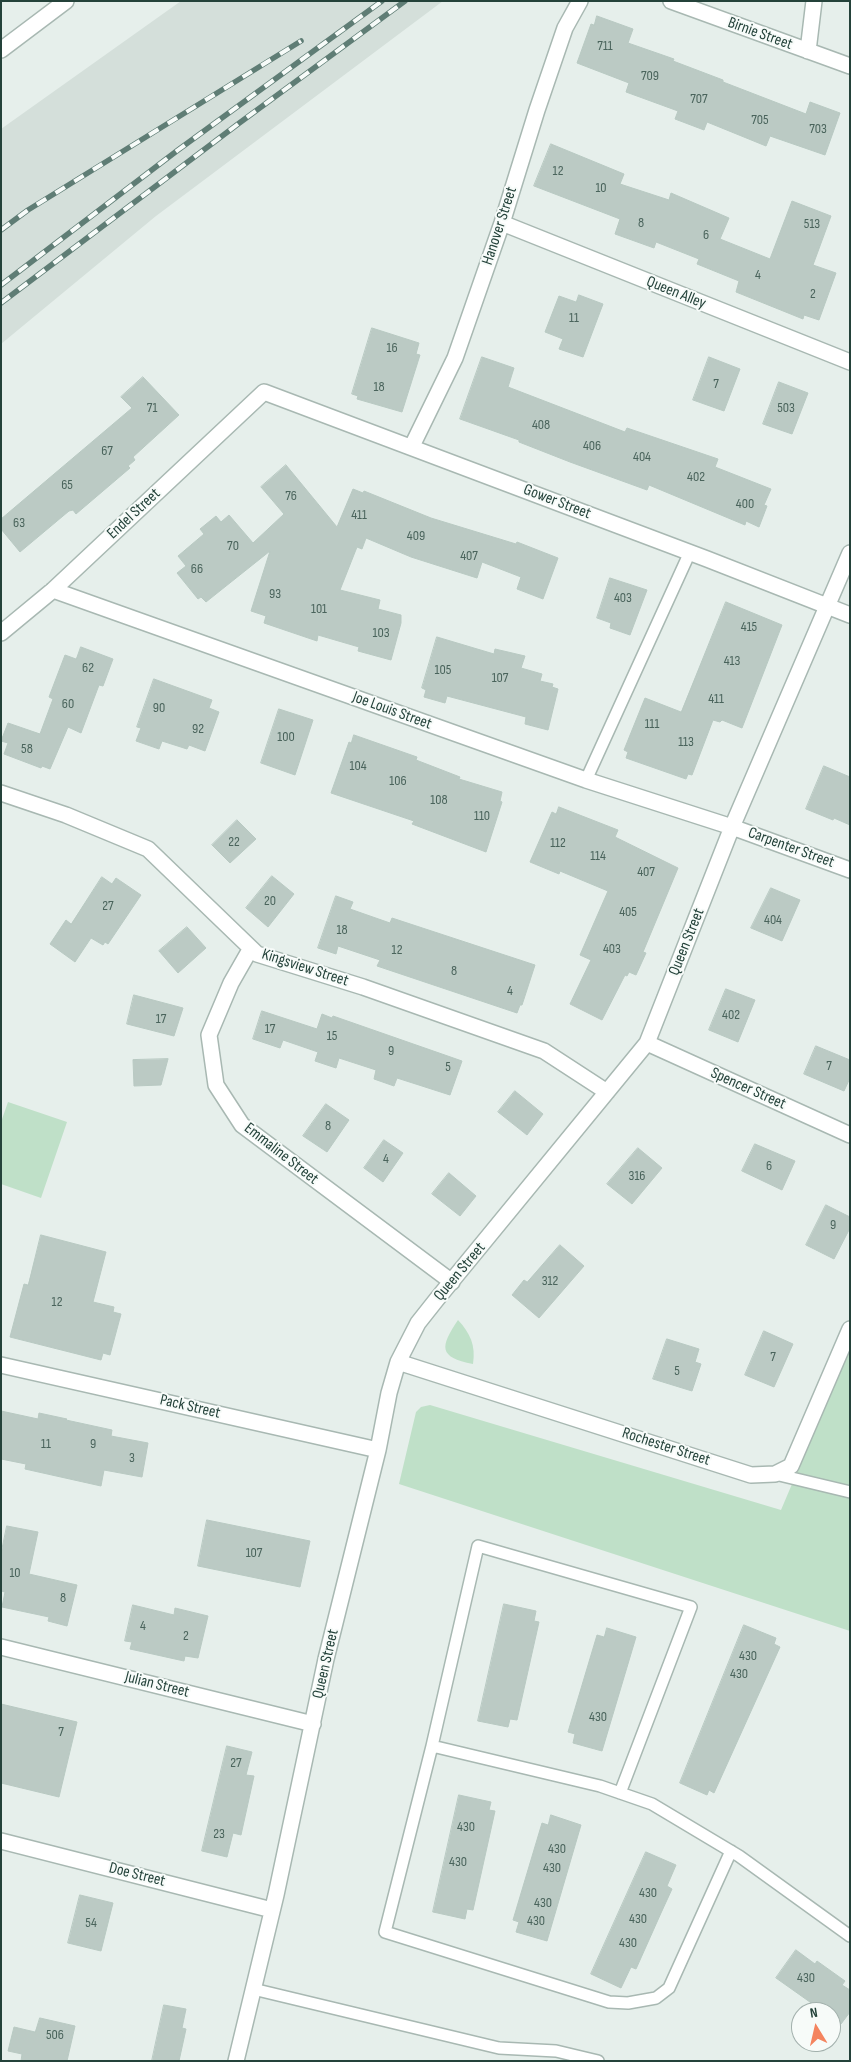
<!DOCTYPE html>
<html>
<head>
<meta charset="utf-8">
<style>
  body { margin:0 }
  #map { position:relative; width:851px; height:2062px; overflow:hidden; background:#e6efeb; font-family:"Sofia Sans Condensed",sans-serif }
  canvas { display:block }
  .frame { position:absolute; inset:0; border:2px solid #24423a; pointer-events:none }
  .north { position:absolute; left:791px; top:2002px; width:50px; height:50px; box-sizing:border-box; background:#f7fbf9; border:1px solid #a3b1ad; border-radius:50%; rotate:351deg; font-size:14px; font-weight:700; line-height:20px; text-align:center; color:#24423a }
  .north::after { content:''; display:block; margin:auto; width:18px; height:22px; background:#f4845f; clip-path:polygon(50% 0,100% 100%,50% 72%,0 100%) }
</style>
</head>
<body>
<div id="map">
<canvas width="851" height="2062"></canvas>
<div class="frame"></div>
<div class="north">N</div>
</div>
<script>
const g = document.querySelector('canvas').getContext('2d');
g.lineJoin = 'round';
function fill(path, color) { g.fillStyle = color; g.fill(path, 'evenodd'); }
function trace(path, color, width, dash) { g.strokeStyle = color; g.lineWidth = width; g.lineCap = dash ? 'butt' : 'round'; g.setLineDash(dash || []); g.stroke(path); }
function label(font, color, halo, rows, align = 'center') {
  g.font = font + ' "Sofia Sans Condensed",sans-serif'; g.lineWidth = 4; g.setLineDash([]); g.textBaseline = 'middle'; g.strokeStyle = halo; g.fillStyle = color; for (const [text, x, y, turn = 0] of rows) {
    g.save(); g.translate(x, y); g.rotate((+turn || 0) * Math.PI / 180); g.textAlign = isNaN(turn) ? turn : align; if (halo) g.strokeText(text, 0, 0); g.fillText(text, 0, 0); g.restore();
  }
}
fill(new Path2D(`
  M 181,1 L 443,1 L 156,216 L 1,344 L 1,129 Z`), '#d4dfda');
fill(new Path2D(`
  M 8,1102 L 67,1122 L 41,1198 L 1,1184 L 1,1122 Z
  M 458,1320 C 470,1333 476,1345 473,1364 C 438,1357 440,1347 458,1320 Z
  M 850,1347 L 850,1631 L 399,1484 L 416,1412 L 421,1407 L 430,1405 L 781,1510 Z`), '#bfe0c8');
const building = new Path2D(`
  M 597,16 L 633,29 L 628,43 L 674,59 L 673,61 L 723,80 L 723,82 L 806,114 L 810,102 L 840,113 L 825,155 L 770,136 L 766,146 L 707,122 L 704,130 L 675,119 L 678,111 L 626,92 L 629,83 L 577,63 L 591,24 L 594,25 Z
  M 551,144 L 624,174 L 620,184 L 669,200 L 671,193 L 729,218 L 720,239 L 770,259 L 792,201 L 831,216 L 813,265 L 836,273 L 819,320 L 804,315 L 803,319 L 736,292 L 739,281 L 697,264 L 699,259 L 656,242 L 654,248 L 615,234 L 620,219 L 534,186 Z
  M 579,295 L 603,304 L 583,357 L 559,349 L 563,339 L 545,332 L 559,296 L 576,302 Z
  M 372,328 L 419,343 L 416,354 L 420,355 L 402,412 L 357,399 L 358,396 L 352,394 Z
  M 482,357 L 514,368 L 508,387 L 625,432 L 627,428 L 718,459 L 715,467 L 771,489 L 764,505 L 767,506 L 759,527 L 746,521 L 745,525 L 649,485 L 647,490 L 570,462 L 519,442 L 519,440 L 460,419 Z
  M 709,357 L 740,369 L 724,411 L 693,400 Z
  M 143,377 L 179,415 L 133,457 L 135,460 L 128,466 L 130,468 L 76,514 L 73,510 L 69,511 L 20,552 L 1,529 L 1,519 L 132,408 L 121,397 Z
  M 779,382 L 808,393 L 792,434 L 763,424 Z
  M 286,465 L 337,527 L 353,489 L 363,493 L 364,491 L 431,518 L 516,544 L 517,542 L 558,558 L 543,599 L 517,589 L 521,577 L 482,562 L 477,578 L 411,557 L 366,538 L 362,549 L 357,547 L 340,590 L 380,600 L 378,609 L 401,615 L 401,623 L 391,660 L 358,651 L 359,647 L 318,635 L 317,641 L 264,623 L 266,616 L 251,611 L 270,551 L 206,602 L 201,597 L 198,599 L 177,573 L 186,566 L 178,556 L 204,534 L 200,529 L 216,516 L 221,522 L 229,515 L 253,543 L 284,514 L 261,487 Z
  M 610,578 L 647,590 L 630,635 L 610,628 L 611,623 L 597,618 Z
  M 726,602 L 782,625 L 742,728 L 722,720 L 720,722 L 713,720 L 692,775 L 688,774 L 686,779 L 626,758 L 628,752 L 624,750 L 645,698 L 681,712 Z
  M 437,637 L 494,654 L 495,649 L 525,656 L 521,668 L 542,674 L 540,681 L 553,684 L 552,687 L 558,689 L 548,730 L 525,724 L 526,717 L 447,696 L 445,703 L 424,697 L 426,690 L 422,688 Z
  M 81,647 L 113,659 L 103,686 L 99,685 L 81,733 L 68,727 L 50,769 L 42,766 L 41,768 L 4,754 L 8,743 L 1,741 L 8,723 L 40,734 L 53,699 L 49,697 L 65,655 L 76,659 Z
  M 154,679 L 212,700 L 209,708 L 219,712 L 205,751 L 189,745 L 187,749 L 162,741 L 159,749 L 136,741 L 141,728 L 137,727 Z
  M 279,709 L 313,720 L 295,775 L 261,763 Z
  M 354,735 L 417,757 L 416,760 L 460,777 L 459,779 L 502,792 L 500,801 L 502,802 L 486,852 L 412,824 L 414,821 L 331,793 L 349,742 L 351,743 Z
  M 824,766 L 850,777 L 850,825 L 834,818 L 833,820 L 806,809 Z
  M 559,807 L 618,830 L 615,837 L 678,868 L 643,952 L 646,953 L 636,975 L 629,972 L 627,976 L 625,975 L 602,1020 L 570,1004 L 591,960 L 580,955 L 608,891 L 560,871 L 559,874 L 530,862 L 552,812 L 556,814 Z
  M 237,820 L 256,839 L 230,863 L 212,845 Z
  M 272,876 L 294,894 L 268,927 L 246,908 Z
  M 102,877 L 112,884 L 116,878 L 141,895 L 108,944 L 105,942 L 103,945 L 91,938 L 75,962 L 50,944 L 66,920 L 71,924 Z
  M 771,888 L 800,900 L 782,941 L 751,928 Z
  M 336,896 L 353,902 L 350,909 L 390,923 L 392,918 L 535,965 L 522,1005 L 520,1005 L 517,1013 L 377,966 L 380,960 L 338,946 L 336,954 L 318,948 Z
  M 187,927 L 206,948 L 178,973 L 159,951 Z
  M 726,989 L 755,1000 L 738,1042 L 709,1030 Z
  M 134,995 L 183,1008 L 174,1036 L 127,1024 Z
  M 262,1011 L 317,1029 L 322,1014 L 332,1018 L 333,1016 L 462,1061 L 450,1095 L 397,1078 L 394,1086 L 374,1079 L 376,1070 L 339,1058 L 336,1068 L 315,1061 L 318,1052 L 283,1040 L 280,1048 L 253,1039 Z
  M 816,1046 L 850,1060 L 850,1078 L 844,1091 L 804,1074 Z
  M 168,1059 L 161,1085 L 134,1086 L 133,1060 Z
  M 515,1091 L 543,1114 L 527,1135 L 498,1112 Z
  M 326,1104 L 349,1120 L 327,1152 L 303,1136 Z
  M 384,1140 L 403,1153 L 383,1182 L 364,1168 Z
  M 755,1144 L 795,1161 L 782,1190 L 742,1171 Z
  M 638,1148 L 662,1168 L 632,1204 L 607,1184 Z
  M 449,1173 L 476,1196 L 460,1216 L 432,1194 Z
  M 826,1205 L 850,1217 L 850,1228 L 834,1259 L 806,1245 Z
  M 41,1235 L 106,1252 L 93,1302 L 114,1307 L 113,1312 L 121,1314 L 110,1355 L 103,1353 L 101,1360 L 10,1337 L 24,1284 L 28,1285 Z
  M 560,1245 L 584,1266 L 539,1318 L 512,1295 L 524,1280 L 527,1282 Z
  M 764,1331 L 793,1344 L 774,1387 L 745,1375 Z
  M 667,1339 L 699,1349 L 695,1362 L 701,1364 L 692,1391 L 653,1379 Z
  M 1,1411 L 38,1419 L 39,1413 L 67,1419 L 66,1420 L 112,1430 L 111,1436 L 148,1443 L 142,1477 L 104,1470 L 101,1486 L 25,1469 L 26,1464 L 1,1459 Z
  M 207,1520 L 310,1541 L 300,1587 L 198,1566 Z
  M 7,1526 L 38,1532 L 29,1574 L 77,1585 L 67,1626 L 48,1621 L 49,1617 L 2,1607 L 5,1592 L 1,1591 L 1,1554 Z
  M 504,1604 L 536,1611 L 534,1621 L 539,1622 L 517,1720 L 510,1719 L 508,1727 L 478,1721 Z
  M 133,1605 L 174,1615 L 175,1608 L 208,1616 L 198,1658 L 185,1656 L 184,1661 L 130,1649 L 132,1642 L 125,1641 Z
  M 744,1625 L 776,1638 L 774,1644 L 780,1647 L 714,1793 L 709,1790 L 707,1795 L 680,1783 Z
  M 607,1628 L 636,1637 L 602,1751 L 573,1743 L 575,1734 L 568,1732 L 597,1635 L 604,1637 Z
  M 1,1704 L 77,1722 L 59,1797 L 1,1783 Z
  M 227,1746 L 252,1752 L 246,1775 L 254,1776 L 241,1835 L 233,1833 L 227,1857 L 202,1851 Z
  M 459,1795 L 491,1802 L 489,1810 L 495,1811 L 473,1910 L 467,1909 L 465,1919 L 433,1912 Z
  M 551,1815 L 581,1825 L 547,1941 L 516,1932 L 519,1922 L 513,1920 L 542,1823 L 548,1825 Z
  M 646,1852 L 676,1865 L 667,1886 L 672,1889 L 661,1913 L 636,1969 L 631,1967 L 621,1988 L 591,1974 Z
  M 80,1895 L 113,1903 L 101,1951 L 68,1943 Z
  M 796,1950 L 815,1964 L 817,1961 L 845,1981 L 842,1985 L 850,1990 L 850,2012 L 841,2024 L 831,2017 L 831,2012 L 824,2012 L 776,1978 Z
  M 164,2005 L 186,2009 L 182,2028 L 186,2029 L 179,2061 L 152,2061 Z
  M 40,2018 L 75,2026 L 67,2061 L 21,2061 L 22,2054 L 8,2051 L 14,2027 L 35,2032 Z`);
fill(building, '#bbcac4');
trace(building, '#b8c9c2', 1);
const lane = new Path2D(`
  M 586,780 L 690,552
  M 775,1474 L 850,1492
  M 432,1746 L 385,1932 L 609,2002 L 628,2003 L 656,1998 L 669,1988 L 731,1851
  M 620,1793 L 691,1607 L 478,1546 L 432,1746 L 600,1786 L 652,1804 L 739,1856 L 850,1936
  M 253,1989 L 499,2048 L 556,2051 L 598,2061`);
const street = new Path2D(`
  M 671,1 L 850,66
  M 1,50 L 66,1
  M 808,51 L 814,1
  M 502,223 L 850,362
  M 412,446 L 455,358 L 502,223 L 537,110 L 565,28 L 580,1
  M 53,590 L 586,780 L 732,827 L 850,870
  M 1,633 L 53,590 L 264,392 L 707,559 L 850,615
  M 1,793 L 66,815 L 148,849 L 257,954 L 363,987 L 544,1051 L 607,1092
  M 251,948 L 231,983 L 209,1035 L 216,1085 L 242,1125 L 452,1282
  M 647,1043 L 850,1135
  M 398,1362 L 751,1475 L 775,1474 L 791,1466 L 850,1329
  M 1,1365 L 378,1450
  M 1,1647 L 313,1724
  M 1,1841 L 272,1910
  M 236,2061 L 276,1895 L 326,1659 L 378,1450 L 389,1393 L 398,1362 L 418,1323 L 437,1299 L 647,1043 L 732,827 L 850,553`);
trace(lane, '#a8b8b2', 14);
trace(street, '#a8b8b2', 18);
trace(lane, '#fff', 11);
trace(street, '#fff', 15);
const rail = new Path2D(`
  M 1,230 L 28,210 L 301,41
  M 1,285 L 178,150 L 382,1
  M 1,303 L 238,124 L 405,1`);
trace(rail, '#5f7d75', 5.5);
trace(rail, '#f7fbf9', 4, [11]);
label('14px', '#4a645c', null, [
  ["711",605,46],
  ["709",650,76],
  ["707",699,99],
  ["705",760,120],
  ["703",818,129],
  ["12",558,171],
  ["10",601,188],
  ["8",641,223],
  ["513",812,224],
  ["6",706,235],
  ["4",758,275],
  ["2",813,294],
  ["11",574,318],
  ["16",392,348],
  ["7",716,384],
  ["18",379,387],
  ["71",152,408],
  ["503",786,408],
  ["408",541,425],
  ["406",592,446],
  ["67",107,451],
  ["404",642,457],
  ["402",696,477],
  ["65",67,485],
  ["76",291,496],
  ["400",745,504],
  ["411",359,515],
  ["63",19,523],
  ["409",416,536],
  ["70",233,546],
  ["407",469,556],
  ["66",197,569],
  ["93",275,594],
  ["403",623,598],
  ["101",319,609],
  ["415",749,627],
  ["103",381,633],
  ["413",732,661],
  ["62",88,668],
  ["105",443,670],
  ["107",500,678],
  ["411",716,699],
  ["60",68,704],
  ["90",159,708],
  ["111",652,724],
  ["92",198,729],
  ["100",286,737],
  ["113",686,742],
  ["58",27,749],
  ["104",358,766],
  ["106",398,781],
  ["108",439,800],
  ["110",482,816],
  ["22",234,842],
  ["112",558,843],
  ["114",598,856],
  ["407",646,872],
  ["20",270,901],
  ["27",108,906],
  ["405",628,912],
  ["404",773,920],
  ["18",342,930],
  ["403",612,949],
  ["12",397,950],
  ["8",454,971],
  ["4",510,991],
  ["402",731,1015],
  ["17",161,1019],
  ["17",270,1029],
  ["15",332,1036],
  ["9",391,1051],
  ["7",829,1066],
  ["5",448,1067],
  ["8",328,1126],
  ["4",386,1159],
  ["6",769,1166],
  ["316",637,1176],
  ["9",833,1225],
  ["312",550,1281],
  ["12",57,1302],
  ["7",773,1357],
  ["5",677,1371],
  ["11",46,1444],
  ["9",93,1444],
  ["3",132,1458],
  ["107",254,1553],
  ["10",15,1573],
  ["8",63,1598],
  ["4",143,1626],
  ["2",186,1636],
  ["430",748,1656],
  ["430",739,1674],
  ["430",598,1717],
  ["7",61,1732],
  ["27",236,1763],
  ["430",466,1827],
  ["23",219,1834],
  ["430",557,1849],
  ["430",458,1862],
  ["430",552,1868],
  ["430",648,1893],
  ["430",543,1903],
  ["430",638,1919],
  ["430",536,1921],
  ["54",91,1923],
  ["430",628,1943],
  ["430",806,1978],
  ["506",55,2035]
]);
label('16px', '#24423a', '#f7fbf9', [
  ["Birnie Street",760,34,20],
  ["Hanover Street",500,226,-72],
  ["Queen Alley",676,293,22],
  ["Gower Street",557,502,21],
  ["Endel Street",134,514,-43],
  ["Joe Louis Street",392,711,20],
  ["Carpenter Street",791,848,20],
  ["Queen Street",687,942,-68],
  ["Kingsview Street",305,968,18],
  ["Spencer Street",748,1089,24],
  ["Emmaline Street",281,1154,38],
  ["Queen Street",460,1272,-50],
  ["Pack Street",190,1407,13],
  ["Rochester Street",666,1447,18],
  ["Queen Street",326,1664,-77],
  ["Julian Street",157,1685,14],
  ["Doe Street",137,1875,14]
]);
</script>
</body>
</html>
